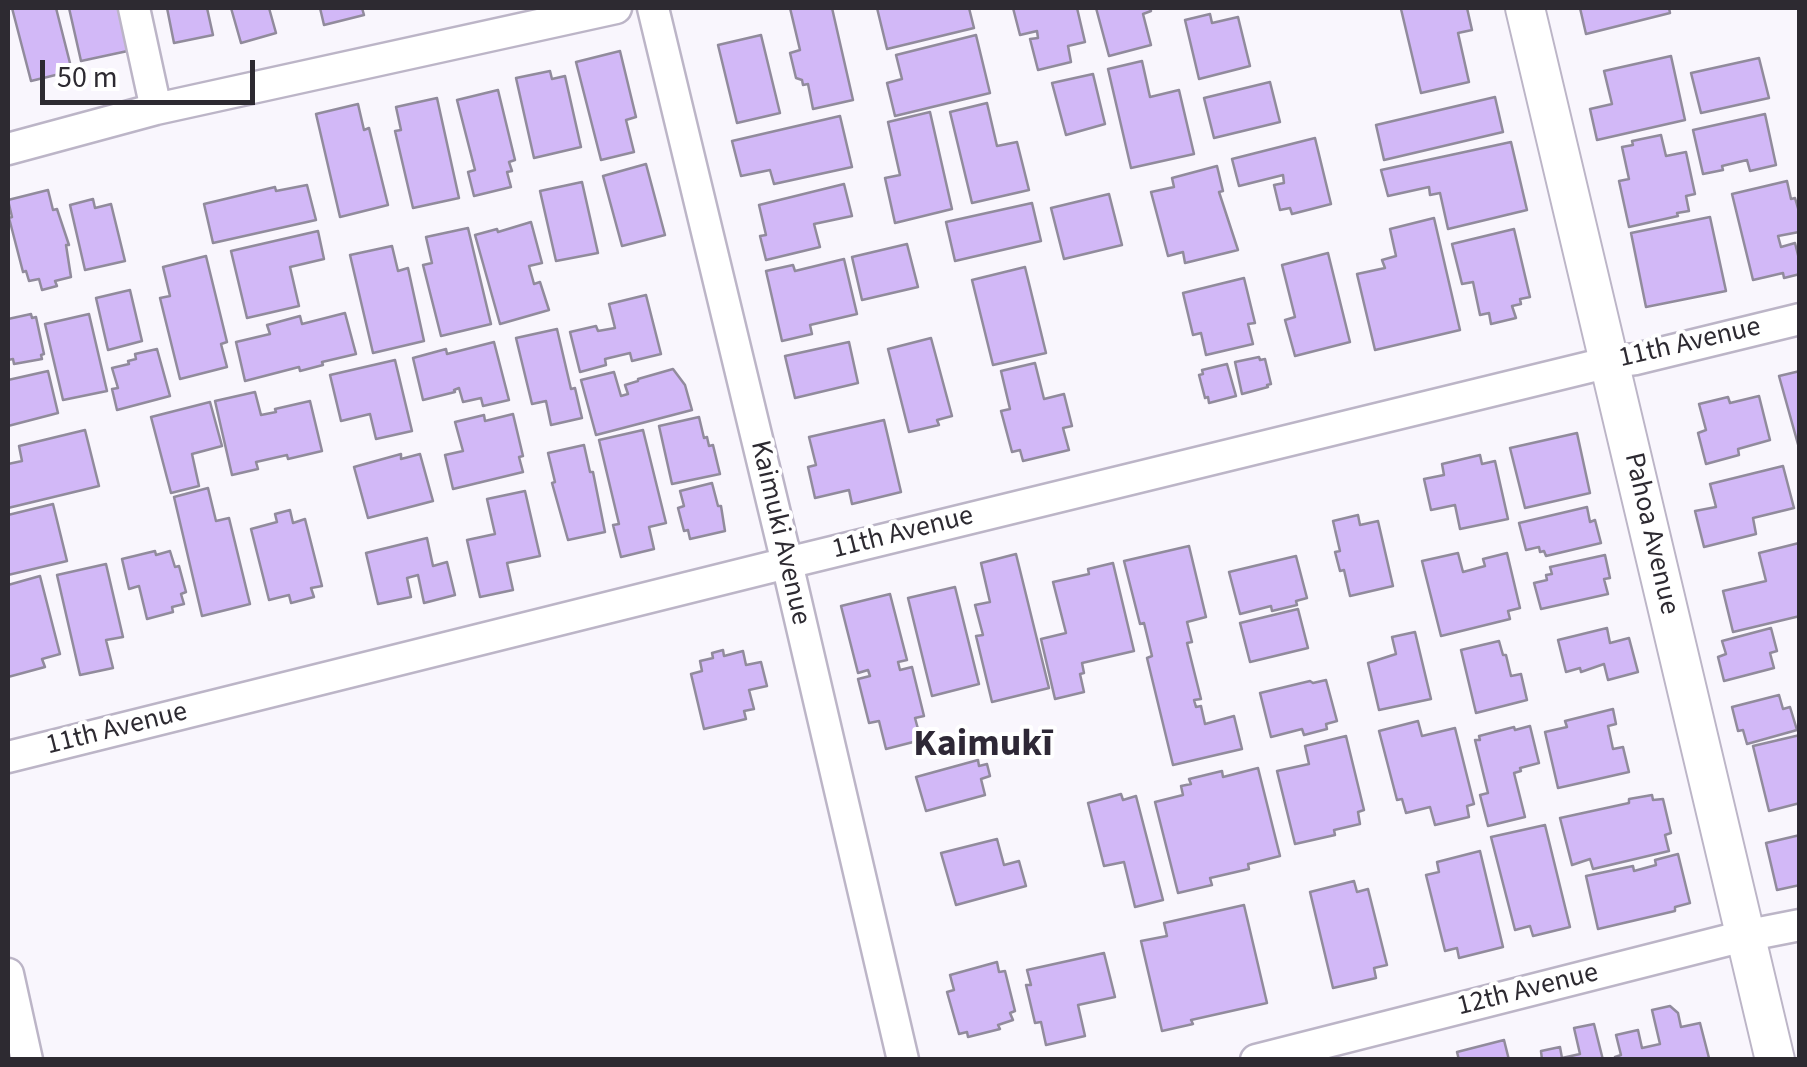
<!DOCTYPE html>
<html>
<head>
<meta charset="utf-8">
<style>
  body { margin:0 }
  #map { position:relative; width:1807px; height:1067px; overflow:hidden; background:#f9f6fd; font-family:"Source Sans 3",sans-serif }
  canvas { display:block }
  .frame { position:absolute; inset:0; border:10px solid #2d2a31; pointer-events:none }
  .scale { position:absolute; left:40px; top:60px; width:215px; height:45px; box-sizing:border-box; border:5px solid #2d2a31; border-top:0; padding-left:12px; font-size:30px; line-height:35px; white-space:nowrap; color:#2d2a31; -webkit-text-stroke:8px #fff; paint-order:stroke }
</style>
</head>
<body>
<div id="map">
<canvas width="1807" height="1067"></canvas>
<div class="frame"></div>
<div class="scale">50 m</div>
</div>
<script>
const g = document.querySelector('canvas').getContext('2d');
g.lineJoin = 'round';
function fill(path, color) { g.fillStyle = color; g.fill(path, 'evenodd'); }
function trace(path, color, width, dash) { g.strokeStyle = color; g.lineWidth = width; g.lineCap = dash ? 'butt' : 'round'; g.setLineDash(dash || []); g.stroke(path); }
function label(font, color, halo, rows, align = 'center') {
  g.font = font + ' "Source Sans 3",sans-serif'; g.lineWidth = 8; g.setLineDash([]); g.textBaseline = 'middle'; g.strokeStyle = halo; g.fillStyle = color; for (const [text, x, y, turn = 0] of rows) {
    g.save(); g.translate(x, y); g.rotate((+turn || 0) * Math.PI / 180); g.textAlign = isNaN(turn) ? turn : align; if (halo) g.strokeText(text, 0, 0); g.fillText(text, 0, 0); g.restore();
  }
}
const building = new Path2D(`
  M 12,8 L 56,8 L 72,71 L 31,81 Z
  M 69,8 L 128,8 L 137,49 L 81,61 Z
  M 167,8 L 207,8 L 213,35 L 174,43 Z
  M 231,8 L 269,8 L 276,33 L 241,43 Z
  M 320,8 L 362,8 L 364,15 L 324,25 Z
  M 790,8 L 832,8 L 853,100 L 813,109 L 808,84 L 803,85 L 802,80 L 796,78 L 790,53 L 800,50 Z
  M 877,8 L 969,8 L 974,28 L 887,49 Z
  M 1013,8 L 1077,8 L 1085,42 L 1068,46 L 1071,62 L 1038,70 L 1030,39 L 1038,38 L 1037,31 L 1020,35 Z
  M 1096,8 L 1150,8 L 1151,11 L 1143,14 L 1151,45 L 1109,56 Z
  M 1407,8 L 1467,8 L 1472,30 L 1458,33 L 1469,82 L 1421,93 L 1401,9 Z
  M 1580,8 L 1669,8 L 1670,13 L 1586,34 Z
  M 1210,14 L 1212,23 L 1238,17 L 1250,66 L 1199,79 L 1185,20 Z
  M 761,35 L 780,113 L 737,123 L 718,45 Z
  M 976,35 L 990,93 L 895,116 L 887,83 L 902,79 L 896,55 Z
  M 620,51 L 636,117 L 626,120 L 634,152 L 601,160 L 576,62 Z
  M 1671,56 L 1685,120 L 1597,140 L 1590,109 L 1612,104 L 1604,71 Z
  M 1759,58 L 1769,98 L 1701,113 L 1691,73 Z
  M 1142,61 L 1150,97 L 1179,90 L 1194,154 L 1131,168 L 1108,69 Z
  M 550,71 L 552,79 L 565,76 L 581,147 L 534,158 L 516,78 Z
  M 1093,74 L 1105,124 L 1066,135 L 1052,83 Z
  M 1270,82 L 1280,122 L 1214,138 L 1204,98 Z
  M 498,90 L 515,160 L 509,162 L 512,171 L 507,172 L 511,187 L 474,196 L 468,172 L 475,170 L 457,100 Z
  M 1495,97 L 1503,132 L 1384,160 L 1376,125 Z
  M 437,98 L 459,198 L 413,208 L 395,131 L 401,130 L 396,107 Z
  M 987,103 L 997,146 L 1017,142 L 1029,190 L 972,203 L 950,112 Z
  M 358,104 L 364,130 L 369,128 L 388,205 L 340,217 L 316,114 Z
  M 930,112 L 952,209 L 895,223 L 885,178 L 900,175 L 888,122 Z
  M 1765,114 L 1776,165 L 1750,171 L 1747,160 L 1722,166 L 1723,170 L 1703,174 L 1693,130 Z
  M 840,116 L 852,167 L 774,184 L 770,170 L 741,176 L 732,141 Z
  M 1661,135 L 1666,156 L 1686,152 L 1695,194 L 1686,196 L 1689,211 L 1677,213 L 1678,216 L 1629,227 L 1619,181 L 1629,179 L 1622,147 L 1633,145 L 1632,141 Z
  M 1315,138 L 1331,204 L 1292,214 L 1290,208 L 1280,210 L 1274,185 L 1284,183 L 1283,175 L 1239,186 L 1232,159 Z
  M 1511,142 L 1527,210 L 1448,229 L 1440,193 L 1430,195 L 1429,187 L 1388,196 L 1381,170 Z
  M 646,164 L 665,235 L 622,246 L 603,176 Z
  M 1217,166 L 1223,191 L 1219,192 L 1238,250 L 1185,263 L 1183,252 L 1168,256 L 1151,192 L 1174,187 L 1172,178 Z
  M 1787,181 L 1791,199 L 1795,198 L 1800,215 L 1799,232 L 1778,236 L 1781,247 L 1795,243 L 1800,263 L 1800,274 L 1784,278 L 1783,273 L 1753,280 L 1732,194 Z
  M 582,182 L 598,253 L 556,261 L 540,191 Z
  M 844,184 L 852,216 L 814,224 L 820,247 L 766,260 L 760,236 L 766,235 L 759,205 Z
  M 307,185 L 316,220 L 213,243 L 204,204 L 275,187 L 276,191 Z
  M 48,190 L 53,210 L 57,209 L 69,245 L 66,245 L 71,277 L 55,281 L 57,286 L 42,290 L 39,279 L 29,281 L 26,271 L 23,272 L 9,218 L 12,217 L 8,200 Z
  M 1109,194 L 1122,245 L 1064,259 L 1051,208 Z
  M 93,199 L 95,208 L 111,204 L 125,261 L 85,270 L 70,205 Z
  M 1032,203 L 1041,241 L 955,261 L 946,222 Z
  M 1710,217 L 1726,291 L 1646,307 L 1631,233 Z
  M 1434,218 L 1460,330 L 1375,350 L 1357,274 L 1385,268 L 1382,260 L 1396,256 L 1390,229 Z
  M 531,222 L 542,263 L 529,266 L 534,284 L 540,282 L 549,310 L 500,324 L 475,235 L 497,229 L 498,232 Z
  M 468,228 L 491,324 L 441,336 L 423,265 L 432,263 L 426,237 Z
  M 1514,229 L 1530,297 L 1520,299 L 1521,304 L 1512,306 L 1516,318 L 1491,324 L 1489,313 L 1480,315 L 1473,282 L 1462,284 L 1452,244 Z
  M 318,231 L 324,259 L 290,267 L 299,306 L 247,318 L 231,251 Z
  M 907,244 L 918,287 L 862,300 L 852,257 Z
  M 392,246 L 398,271 L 408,268 L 424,341 L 373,353 L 350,255 Z
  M 1328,253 L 1350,342 L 1295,356 L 1285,320 L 1295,317 L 1282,265 Z
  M 206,256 L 227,342 L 221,344 L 227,367 L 180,379 L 160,298 L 170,296 L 163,267 Z
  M 844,259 L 857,314 L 810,325 L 812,334 L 782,341 L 766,271 L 793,265 L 795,271 Z
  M 1025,267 L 1046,353 L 993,365 L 972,280 Z
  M 1244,278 L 1255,323 L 1248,324 L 1253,344 L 1206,355 L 1201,333 L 1193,335 L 1183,293 Z
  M 130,290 L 142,341 L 108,350 L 96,298 Z
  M 646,295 L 661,354 L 632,361 L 630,353 L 605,359 L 606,365 L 580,372 L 570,332 L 596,326 L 598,331 L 615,328 L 609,304 Z
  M 345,313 L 356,354 L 322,362 L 323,365 L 300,371 L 299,367 L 245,381 L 236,342 L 270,334 L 267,325 L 300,316 L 302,324 Z
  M 31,314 L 32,318 L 36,317 L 44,354 L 41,355 L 42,359 L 14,364 L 13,359 L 8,360 L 8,319 Z
  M 89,314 L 107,391 L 63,400 L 45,324 Z
  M 557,329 L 571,389 L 575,388 L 582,418 L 551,425 L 546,401 L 532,404 L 516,338 Z
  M 931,338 L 952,416 L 937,420 L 939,425 L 909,432 L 888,349 Z
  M 494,342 L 509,400 L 483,406 L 481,398 L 463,402 L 459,388 L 454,390 L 455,392 L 423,400 L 413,358 L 446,349 L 447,354 Z
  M 849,342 L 858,383 L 795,398 L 785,356 Z
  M 157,349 L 170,396 L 117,410 L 112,389 L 118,388 L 112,368 L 129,364 L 128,361 L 136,359 L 135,354 Z
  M 1259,357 L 1260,360 L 1265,359 L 1271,384 L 1267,385 L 1268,387 L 1242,394 L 1235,362 Z
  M 395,360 L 412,431 L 376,439 L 370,414 L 341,421 L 330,375 Z
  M 1035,363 L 1044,399 L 1064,394 L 1072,426 L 1063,428 L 1069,450 L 1023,461 L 1020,450 L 1012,452 L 1001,411 L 1010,409 L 1001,371 Z
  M 1227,364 L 1236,396 L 1209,403 L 1208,397 L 1205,398 L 1199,375 L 1203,374 L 1202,370 Z
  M 673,369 L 685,385 L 692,410 L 596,435 L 581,380 L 614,372 L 621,396 L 628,394 L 625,385 L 638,381 L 638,379 Z
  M 48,371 L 58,413 L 8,426 L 8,380 Z
  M 1800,371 L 1800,448 L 1799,448 L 1779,376 Z
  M 255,392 L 261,415 L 276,412 L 275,409 L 310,401 L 322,451 L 288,459 L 287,455 L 256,462 L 258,469 L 232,475 L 215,401 Z
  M 1759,396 L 1770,440 L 1738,449 L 1739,455 L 1706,464 L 1698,433 L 1706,430 L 1699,404 L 1728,397 L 1730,403 Z
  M 210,402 L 222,446 L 192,454 L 199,486 L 171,493 L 151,417 Z
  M 513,414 L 523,456 L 519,457 L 523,472 L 453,489 L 445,455 L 463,451 L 455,422 L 484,415 L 485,421 Z
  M 699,417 L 704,438 L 707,437 L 709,446 L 713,445 L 720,474 L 672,484 L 659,426 Z
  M 884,420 L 901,492 L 852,504 L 849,490 L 815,498 L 808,467 L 816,465 L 809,437 Z
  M 85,430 L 99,486 L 8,508 L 8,464 L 22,461 L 19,446 Z
  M 643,430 L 666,523 L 649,527 L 654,549 L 621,557 L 613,525 L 619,524 L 599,440 Z
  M 1577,433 L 1590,493 L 1525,508 L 1510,448 Z
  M 584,445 L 590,472 L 593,472 L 605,532 L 568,540 L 552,483 L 555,482 L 548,453 Z
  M 401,454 L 401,459 L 420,454 L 433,501 L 368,518 L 354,467 Z
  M 1480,455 L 1482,464 L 1495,461 L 1508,519 L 1460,529 L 1455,505 L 1431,510 L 1424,479 L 1444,475 L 1442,464 Z
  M 1783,466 L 1794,508 L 1753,518 L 1756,534 L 1704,547 L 1695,511 L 1716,507 L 1710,484 Z
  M 712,483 L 718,506 L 721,506 L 725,531 L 690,539 L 688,530 L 684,531 L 678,508 L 684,506 L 680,491 Z
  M 208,488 L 216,521 L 229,518 L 250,604 L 202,616 L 174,497 Z
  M 525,491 L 540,556 L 507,563 L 513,590 L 480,597 L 467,540 L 495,534 L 487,499 Z
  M 53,504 L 67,561 L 8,575 L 8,515 Z
  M 1587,507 L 1590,522 L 1595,520 L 1601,543 L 1546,556 L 1544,551 L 1540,552 L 1539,547 L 1526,550 L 1519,523 Z
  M 290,510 L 293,523 L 305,519 L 322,586 L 311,588 L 314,597 L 291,603 L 289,595 L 269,600 L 251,529 L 277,522 L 275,514 Z
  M 1358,515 L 1360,525 L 1378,521 L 1393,586 L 1350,596 L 1344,570 L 1340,571 L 1335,552 L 1340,551 L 1333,521 Z
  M 427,538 L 433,566 L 447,562 L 455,595 L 424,603 L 418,575 L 407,578 L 411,597 L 378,604 L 366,553 Z
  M 1799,543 L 1800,616 L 1733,632 L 1723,591 L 1766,581 L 1759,553 Z
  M 1189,546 L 1206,617 L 1187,622 L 1192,642 L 1187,643 L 1201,699 L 1194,700 L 1196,707 L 1201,706 L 1205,724 L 1234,716 L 1242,749 L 1173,765 L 1147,658 L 1152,656 L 1144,623 L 1140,624 L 1124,561 Z
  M 155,551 L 156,555 L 170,551 L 175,567 L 179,566 L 186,592 L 181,594 L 184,604 L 172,607 L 173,612 L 147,619 L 139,586 L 129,589 L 122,559 Z
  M 1458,553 L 1463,572 L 1485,566 L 1483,559 L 1507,553 L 1520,608 L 1508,611 L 1510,619 L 1441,636 L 1422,561 Z
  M 1016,554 L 1049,688 L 992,702 L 976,636 L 983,635 L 975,605 L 990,602 L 981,563 Z
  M 1605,555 L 1610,578 L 1604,579 L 1608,594 L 1541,609 L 1534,583 L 1547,580 L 1546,575 L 1552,574 L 1550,567 Z
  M 1296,556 L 1307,598 L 1296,601 L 1297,605 L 1272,611 L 1271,606 L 1240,614 L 1229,572 Z
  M 1113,563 L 1134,651 L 1082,663 L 1084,673 L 1080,674 L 1084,692 L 1055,699 L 1041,639 L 1066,633 L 1053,582 L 1089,574 L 1088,569 Z
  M 106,564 L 123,637 L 106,640 L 113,668 L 80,675 L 57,575 Z
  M 40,576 L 60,654 L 42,659 L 45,667 L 8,677 L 8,585 Z
  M 955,587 L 979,684 L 932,696 L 908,598 Z
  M 890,594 L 907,660 L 898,662 L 900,670 L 912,667 L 924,716 L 915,718 L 921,740 L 886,749 L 879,721 L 869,723 L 858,679 L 870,676 L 868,670 L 858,673 L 841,606 Z
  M 1298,609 L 1308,648 L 1250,662 L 1240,623 Z
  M 1607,628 L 1610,643 L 1629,638 L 1638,672 L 1608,680 L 1604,664 L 1581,672 L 1580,668 L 1566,672 L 1558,640 Z
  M 1771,628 L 1777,651 L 1770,653 L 1774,668 L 1724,681 L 1718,657 L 1726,654 L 1722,641 Z
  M 1415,632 L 1431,699 L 1379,710 L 1368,663 L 1396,654 L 1392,637 Z
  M 1499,641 L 1503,655 L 1506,655 L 1511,676 L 1521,674 L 1527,700 L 1476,713 L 1461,650 Z
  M 723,650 L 724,656 L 743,651 L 746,665 L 761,662 L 767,686 L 749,690 L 754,709 L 744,711 L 746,719 L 704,729 L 691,674 L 702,671 L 700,661 L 713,658 L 712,653 Z
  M 1326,680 L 1337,721 L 1326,724 L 1327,729 L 1304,735 L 1302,729 L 1271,737 L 1260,693 L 1310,681 L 1313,683 Z
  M 1779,695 L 1783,709 L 1790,707 L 1797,730 L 1747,744 L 1743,730 L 1738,731 L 1732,707 Z
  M 1613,709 L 1616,724 L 1608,726 L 1613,749 L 1623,747 L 1629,772 L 1558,788 L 1545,732 L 1567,727 L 1565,721 Z
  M 1418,721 L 1422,736 L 1455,728 L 1474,804 L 1467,806 L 1469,817 L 1435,825 L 1430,807 L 1406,813 L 1402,799 L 1397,800 L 1379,731 Z
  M 1530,726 L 1539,763 L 1520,768 L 1521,771 L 1514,773 L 1525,817 L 1488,826 L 1480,795 L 1488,793 L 1475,740 L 1480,740 L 1479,736 L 1514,727 L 1515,730 Z
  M 1800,735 L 1800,803 L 1769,811 L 1753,746 Z
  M 1346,736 L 1364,810 L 1358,812 L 1360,824 L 1334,830 L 1335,835 L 1295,844 L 1277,771 L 1309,764 L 1305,746 Z
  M 978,760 L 979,766 L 987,764 L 990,776 L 981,779 L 985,795 L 926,811 L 916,777 Z
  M 1258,768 L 1280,856 L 1248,864 L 1249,869 L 1210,878 L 1212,885 L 1178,893 L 1155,802 L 1183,795 L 1181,786 L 1191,784 L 1189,779 L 1222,771 L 1223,777 Z
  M 1121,794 L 1123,800 L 1136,796 L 1163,900 L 1135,907 L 1124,862 L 1104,866 L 1088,803 Z
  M 1652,795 L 1653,800 L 1663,799 L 1671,833 L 1665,835 L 1669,851 L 1593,869 L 1590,859 L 1572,865 L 1560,818 L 1629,803 L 1629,799 Z
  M 1545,825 L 1570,927 L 1533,936 L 1530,926 L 1515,930 L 1491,837 Z
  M 1800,835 L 1800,885 L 1777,890 L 1766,843 Z
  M 997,839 L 1004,865 L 1019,861 L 1026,886 L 956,905 L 941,853 Z
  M 1480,851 L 1503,947 L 1459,958 L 1457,948 L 1445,951 L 1426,875 L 1439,872 L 1437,862 Z
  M 1678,854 L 1690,903 L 1675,907 L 1675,911 L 1598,929 L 1586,876 L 1633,866 L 1634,871 L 1656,865 L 1655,860 Z
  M 1354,881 L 1357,892 L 1368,889 L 1387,965 L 1374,968 L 1376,978 L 1333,988 L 1310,892 Z
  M 1244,905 L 1267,1003 L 1191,1020 L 1193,1024 L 1162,1031 L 1141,941 L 1167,936 L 1164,923 Z
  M 1104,953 L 1115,997 L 1078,1005 L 1085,1036 L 1046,1045 L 1041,1022 L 1035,1023 L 1026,985 L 1031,985 L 1027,970 Z
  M 997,962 L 999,972 L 1005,971 L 1015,1011 L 1010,1013 L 1013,1020 L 998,1025 L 1000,1029 L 968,1037 L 967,1032 L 959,1034 L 947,992 L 954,990 L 950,975 Z
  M 1670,1006 L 1678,1013 L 1681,1027 L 1700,1023 L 1709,1058 L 1616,1060 L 1615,1057 L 1621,1055 L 1616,1035 L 1638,1030 L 1642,1048 L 1660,1044 L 1652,1010 Z
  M 1594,1024 L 1603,1060 L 1542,1060 L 1541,1051 L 1560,1047 L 1562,1058 L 1580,1054 L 1574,1028 Z
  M 1504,1040 L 1509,1060 L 1459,1060 L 1457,1052 Z`);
fill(building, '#d2b8f7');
trace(building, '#918b9c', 2.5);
const minor = new Path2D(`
  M 134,8 L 156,109
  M 653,8 L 787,563 L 903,1060
  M 8,149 L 156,109 L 616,8
  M 8,757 L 787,563 L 1610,362 L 1636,359 L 1800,319
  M 8,974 L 27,1060
  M 1256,1060 L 1744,936 L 1800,925`);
const tertiary = new Path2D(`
  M 1525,8 L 1775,1060`);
trace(minor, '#bcb5c7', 35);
trace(tertiary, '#bcb5c7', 42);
trace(minor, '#fff', 30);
trace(tertiary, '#fff', 38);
label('28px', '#2d2a31', '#fff', [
  ["11th Avenue",1690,344,-13],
  ["Kaimuki Avenue",779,533,77],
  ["11th Avenue",903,534,-14],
  ["Pahoa Avenue",1650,534,77],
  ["11th Avenue",117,730,-14],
  ["12th Avenue",1528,991,-14]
]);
label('bold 38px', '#2e2836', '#fff', [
  ["Kaimukī",983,747]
]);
</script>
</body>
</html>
